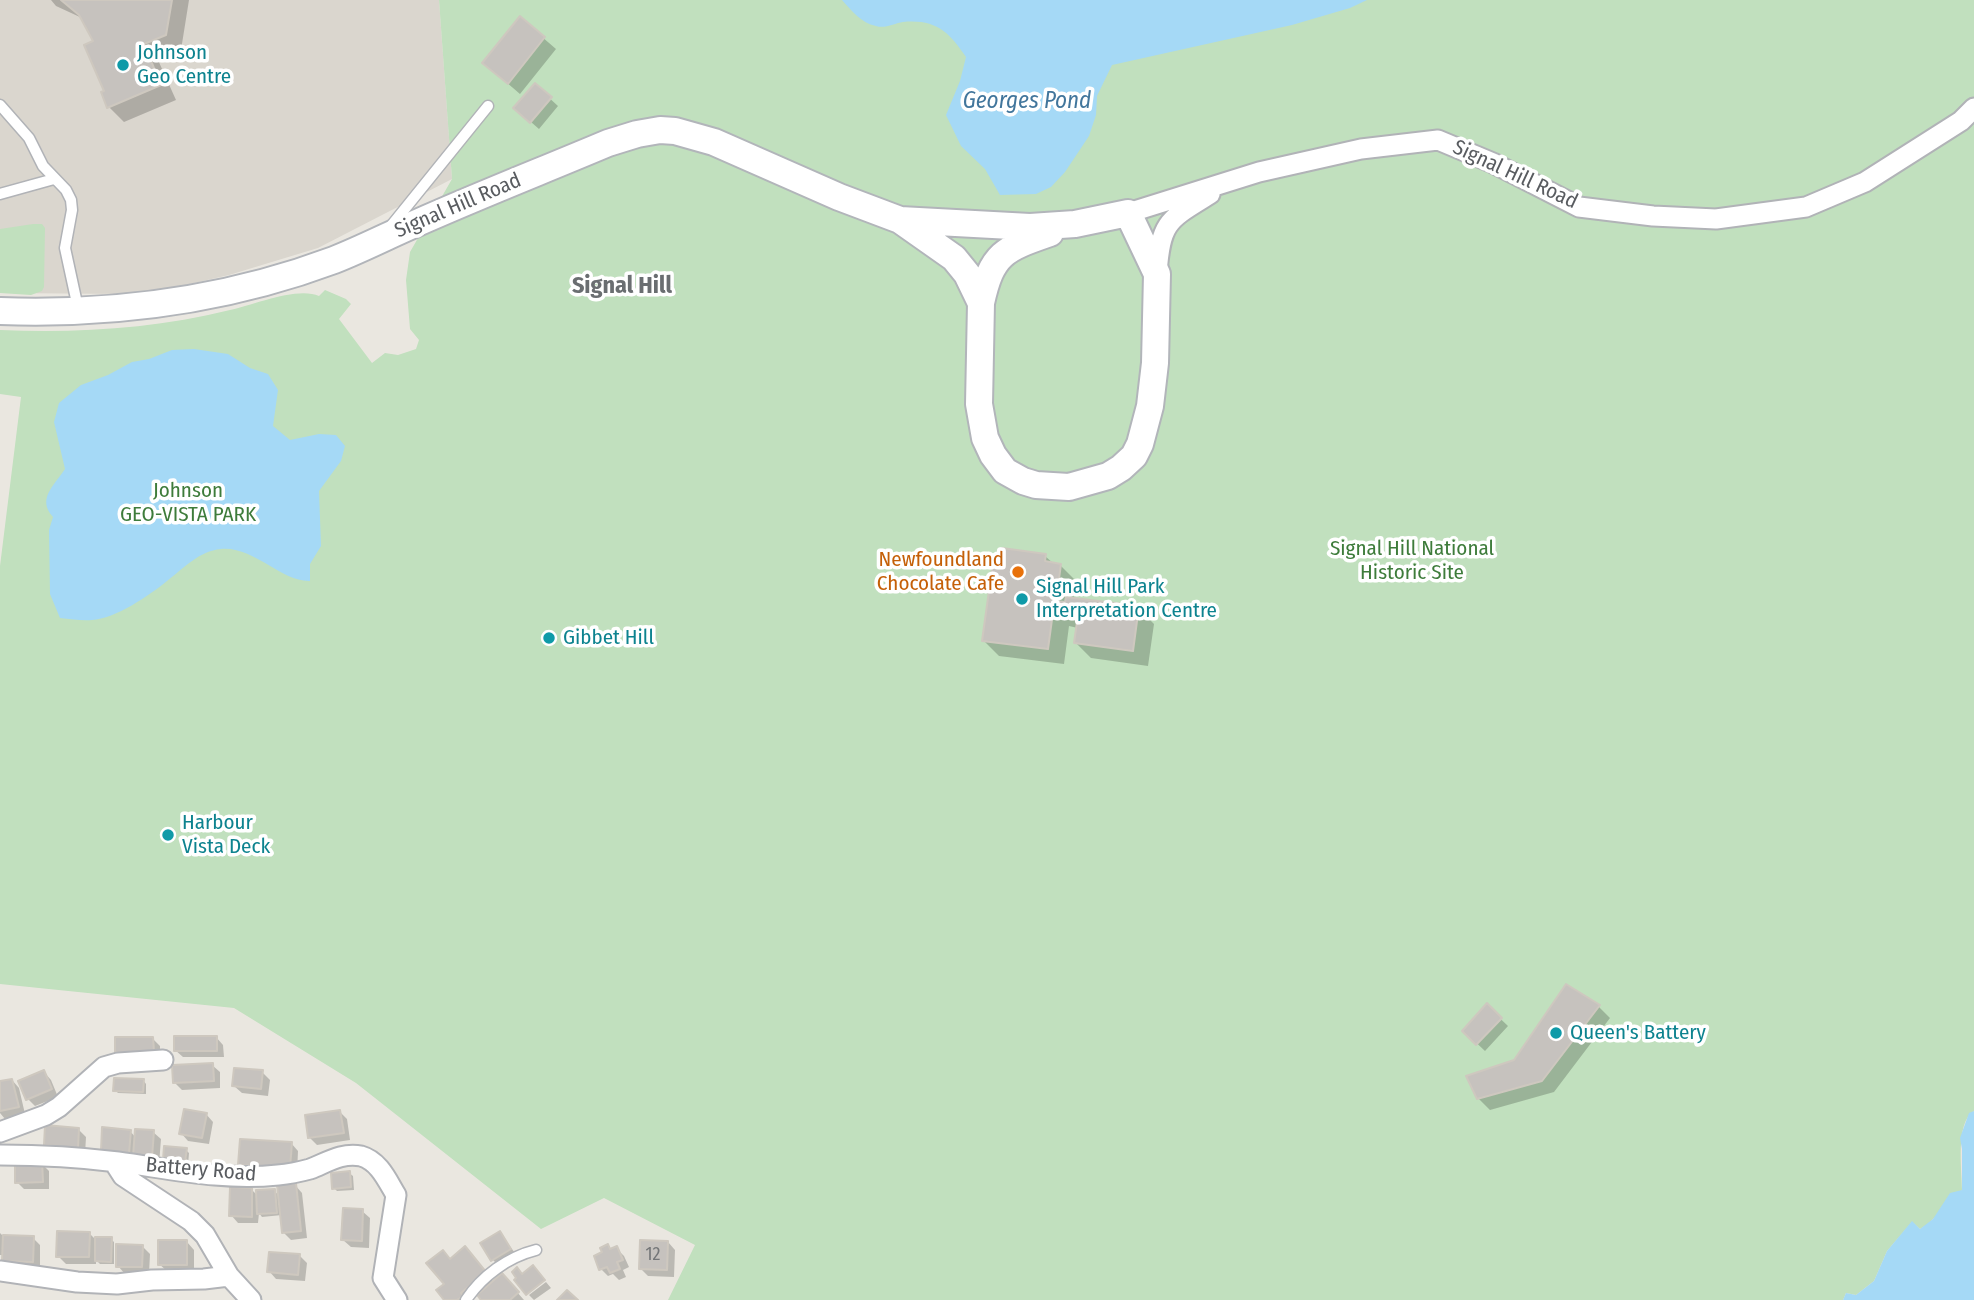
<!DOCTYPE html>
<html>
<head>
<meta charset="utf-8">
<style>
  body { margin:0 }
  canvas { display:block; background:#eae7e0 }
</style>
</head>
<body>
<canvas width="1974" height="1300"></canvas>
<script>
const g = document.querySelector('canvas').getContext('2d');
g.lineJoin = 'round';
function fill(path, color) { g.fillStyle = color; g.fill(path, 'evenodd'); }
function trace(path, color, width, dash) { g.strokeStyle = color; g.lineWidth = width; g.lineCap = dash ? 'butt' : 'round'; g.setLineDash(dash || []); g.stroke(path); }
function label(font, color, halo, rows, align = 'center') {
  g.font = font + ' "Fira Sans Condensed",sans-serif'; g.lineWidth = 7; g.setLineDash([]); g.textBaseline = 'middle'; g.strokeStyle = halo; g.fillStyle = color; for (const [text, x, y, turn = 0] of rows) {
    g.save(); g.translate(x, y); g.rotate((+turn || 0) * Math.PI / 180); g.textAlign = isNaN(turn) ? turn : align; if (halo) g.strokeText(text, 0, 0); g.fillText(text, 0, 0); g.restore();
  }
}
fill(new Path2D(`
  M 0,0 L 439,0 L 452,179 L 318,248 L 229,275 L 172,288 L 125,294 L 0,293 Z`), '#dad6ce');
fill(new Path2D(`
  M 439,0 L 1974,0 L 1974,1111 C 1955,1122 1962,1170 1962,1190 L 1927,1225 L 1920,1229 L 1912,1222 L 1887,1251 L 1874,1281 L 1856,1295 L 1846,1293 L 1843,1300 L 668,1300 L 695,1245 L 604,1198 L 541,1229 L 356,1083 L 234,1008 L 0,984 L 0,566 L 21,397 L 0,394 L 0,330 C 78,333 154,329 230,310 C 253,305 298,286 319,296 L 325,290 L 346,299 L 351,304 L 339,319 L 372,363 L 385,353 L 398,355 L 416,349 L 419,340 L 410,329 L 406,280 L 410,252 L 452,179 Z
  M 33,224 L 42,224 L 45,228 L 44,287 L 42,291 L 31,295 L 0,293 L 0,229 Z`), '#c1e0be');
fill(new Path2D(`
  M 842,0 L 1367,0 L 1350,8 L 1292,25 L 1112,65 L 1097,96 L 1096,115 L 1089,136 L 1065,172 L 1051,187 L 1036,194 L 1000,195 L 985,169 L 961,146 L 946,115 L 960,81 L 966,57 C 949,32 936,19 903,22 C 895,23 885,29 876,26 C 861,23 852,11 842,0 Z
  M 194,349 L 228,354 L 250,368 L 268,374 L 278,390 L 273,426 L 290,440 L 319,434 L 336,435 L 345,446 L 341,461 L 319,491 L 321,546 L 310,564 L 310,581 C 281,582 254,546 221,549 C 199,551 184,568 167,581 C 150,595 115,619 92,620 C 82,621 71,619 60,618 L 50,594 L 49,530 L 53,517 C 37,499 53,487 65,469 L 54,422 L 59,403 L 81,385 L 108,375 L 132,362 L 149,359 L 172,350 Z
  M 1974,1111 L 1974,1300 L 1843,1300 L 1846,1293 L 1856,1295 L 1874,1281 L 1887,1251 L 1912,1221 L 1920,1229 L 1933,1219 L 1950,1193 L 1962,1190 L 1962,1149 L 1960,1138 L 1969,1113 Z`), '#a5d9f6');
fill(new Path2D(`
  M 51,0 L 189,0 L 181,50 L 158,60 L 176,100 L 124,122 L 109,107 L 96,42 L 82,18 L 56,6 Z
  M 520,18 L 556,49 L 520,94 L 484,63 Z
  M 535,85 L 558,106 L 539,129 L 523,115 Z
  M 1045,556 L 1054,564 L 1060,565 L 1076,581 L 1073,600 L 1138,608 L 1154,624 L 1148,666 L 1091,658 L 1076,643 L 1078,628 L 1069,626 L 1064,664 L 999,656 L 983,640 Z
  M 1567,986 L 1599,1007 L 1610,1018 L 1554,1092 L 1490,1110 L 1478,1098 L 1515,1061 Z
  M 1487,1006 L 1508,1026 L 1485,1051 L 1464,1031 Z
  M 216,1037 L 223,1045 L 224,1057 L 183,1057 L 175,1050 Z
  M 153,1039 L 160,1046 L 160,1058 L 125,1059 L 117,1051 Z
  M 212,1065 L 220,1072 L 220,1088 L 182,1090 L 175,1083 Z
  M 44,1072 L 51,1080 L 58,1097 L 35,1106 L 28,1099 Z
  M 262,1072 L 270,1080 L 268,1096 L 242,1093 L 234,1086 Z
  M 12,1080 L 19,1088 L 25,1114 L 5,1119 L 0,1113 L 0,1083 Z
  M 143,1080 L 146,1084 L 146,1094 L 118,1093 L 115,1090 Z
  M 340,1112 L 347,1119 L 350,1140 L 317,1145 L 309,1137 Z
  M 206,1114 L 213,1122 L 209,1144 L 188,1141 L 181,1133 Z
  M 79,1130 L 86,1137 L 85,1155 L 53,1152 L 46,1144 Z
  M 130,1131 L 136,1138 L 153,1132 L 161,1139 L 159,1165 L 110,1158 Z
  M 291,1143 L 298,1151 L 297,1174 L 247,1172 L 240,1164 Z
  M 186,1150 L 189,1153 L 188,1165 L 164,1159 Z
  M 41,1163 L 49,1171 L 49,1189 L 24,1189 L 17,1182 Z
  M 349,1173 L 353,1176 L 354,1190 L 337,1191 L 334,1188 Z
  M 295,1185 L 302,1193 L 307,1238 L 291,1240 L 283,1232 L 282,1215 L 262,1217 L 259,1213 L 258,1223 L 238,1223 L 231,1215 L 252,1190 L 258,1196 L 274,1191 L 280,1196 Z
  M 362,1211 L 370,1218 L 369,1248 L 351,1247 L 343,1240 Z
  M 0,1233 L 4,1237 L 33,1238 L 40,1245 L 40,1269 L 12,1268 L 4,1261 L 4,1255 L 0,1255 Z
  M 89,1233 L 97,1241 L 111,1239 L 114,1242 L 114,1264 L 100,1264 L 96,1260 L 96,1264 L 66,1264 L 58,1256 Z
  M 500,1233 L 518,1257 L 500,1267 L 493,1260 Z
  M 187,1242 L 194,1250 L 194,1272 L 167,1271 L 159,1264 Z
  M 668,1242 L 675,1250 L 674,1277 L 648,1276 L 640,1268 Z
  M 142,1246 L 150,1254 L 149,1274 L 125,1274 L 118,1266 Z
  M 608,1246 L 612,1250 L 616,1248 L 624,1256 L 629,1267 L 623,1270 L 626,1277 L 619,1280 L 613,1274 L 608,1276 L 601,1269 Z
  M 300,1256 L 307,1263 L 305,1281 L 276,1279 L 269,1271 Z
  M 473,1256 L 494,1283 L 509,1283 L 524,1300 L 483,1300 L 487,1289 L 485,1286 L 468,1300 L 447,1300 L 446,1285 L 451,1260 Z
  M 546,1282 L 551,1288 L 534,1300 L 529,1295 Z`), '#0003');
const building = new Path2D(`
  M 61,0 L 172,0 L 166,35 L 144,44 L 161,85 L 107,108 L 101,92 L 104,91 L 84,45 L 93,41 L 79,15 Z
  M 520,16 L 545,37 L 508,84 L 482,63 Z
  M 535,83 L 552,97 L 530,123 L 513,108 Z
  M 1002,548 L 1046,554 L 1045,561 L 1061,564 L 1056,601 L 1065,602 L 1066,597 L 1139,606 L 1133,651 L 1074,643 L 1078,615 L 1053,612 L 1048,649 L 982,641 L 994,555 L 1001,556 Z
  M 1566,984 L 1600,1005 L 1542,1081 L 1477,1099 L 1466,1076 L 1514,1060 Z
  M 1487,1003 L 1502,1018 L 1476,1045 L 1462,1031 Z
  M 174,1036 L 217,1036 L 217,1051 L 174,1051 Z
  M 115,1037 L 153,1037 L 154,1052 L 115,1052 Z
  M 213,1063 L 214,1081 L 173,1083 L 172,1065 Z
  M 234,1068 L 263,1070 L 261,1089 L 232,1086 Z
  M 44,1070 L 52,1089 L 26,1100 L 18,1081 Z
  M 114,1078 L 144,1079 L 143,1092 L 113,1091 Z
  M 12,1079 L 19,1107 L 0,1111 L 0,1081 Z
  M 184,1109 L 207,1113 L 202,1138 L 179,1134 Z
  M 340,1110 L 344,1133 L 308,1138 L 305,1115 Z
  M 45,1125 L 79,1128 L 78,1148 L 44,1145 Z
  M 102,1127 L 131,1130 L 129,1153 L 101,1151 Z
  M 135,1129 L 154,1130 L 152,1158 L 133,1157 Z
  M 240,1139 L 292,1142 L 290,1168 L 238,1165 Z
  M 164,1146 L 187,1148 L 185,1162 L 163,1160 Z
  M 42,1161 L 43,1182 L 15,1183 L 15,1162 Z
  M 350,1171 L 351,1187 L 332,1189 L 331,1173 Z
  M 296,1183 L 301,1231 L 282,1233 L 277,1185 Z
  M 230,1187 L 252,1188 L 252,1217 L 229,1216 Z
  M 275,1189 L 277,1213 L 257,1214 L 256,1190 Z
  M 343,1208 L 363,1209 L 362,1241 L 341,1240 Z
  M 57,1231 L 90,1232 L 89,1257 L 56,1257 Z
  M 500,1231 L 511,1249 L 491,1261 L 480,1243 Z
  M 3,1235 L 34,1236 L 33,1262 L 2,1261 Z
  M 95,1237 L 112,1237 L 111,1262 L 95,1261 Z
  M 158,1240 L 187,1240 L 187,1265 L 158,1265 Z
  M 640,1240 L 668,1241 L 667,1270 L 639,1269 Z
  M 116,1244 L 143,1245 L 142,1267 L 116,1267 Z
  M 608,1244 L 610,1249 L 617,1246 L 623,1260 L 617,1262 L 620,1269 L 610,1273 L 607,1267 L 599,1270 L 594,1256 L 602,1252 L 600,1248 Z
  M 465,1246 L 486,1272 L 461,1293 L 463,1296 L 457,1300 L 444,1300 L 436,1290 L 444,1284 L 426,1263 L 443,1250 L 450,1259 Z
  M 269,1252 L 300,1254 L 298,1275 L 267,1272 Z
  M 533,1265 L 545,1280 L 526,1295 L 514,1280 L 516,1278 L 512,1272 L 517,1267 L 522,1274 Z
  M 502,1273 L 519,1292 L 510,1300 L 481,1300 L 477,1295 Z
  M 567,1290 L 578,1300 L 557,1300 Z`);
fill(building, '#c6c2be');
trace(building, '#cec8bf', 2);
const lane = new Path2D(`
  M 0,105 L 29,138 L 43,166 L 66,190 L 71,200 L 72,210 L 65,248 L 78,308
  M 0,194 L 54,179
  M 391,226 L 488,106
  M 466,1300 C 482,1276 508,1257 536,1250`);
const street = new Path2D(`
  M 1128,213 L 1259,172 L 1361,149 L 1438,140 L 1493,163 L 1579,207 L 1653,216 L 1716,219 L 1806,207 L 1865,182 L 1961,121 L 1974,108
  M 1157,273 C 1161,221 1168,220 1210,194
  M 0,1132 L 46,1115 L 59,1107 L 104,1067 L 118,1063 L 163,1060
  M 0,1155 C 39,1155 79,1157 118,1162 C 171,1169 224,1181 278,1175 C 289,1174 299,1172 310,1169 C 326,1163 342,1152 361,1156 C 379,1161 387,1180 396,1195 L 383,1278 L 397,1300
  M 114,1162 L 123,1176 L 191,1221 L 205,1235 L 229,1276 L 251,1300
  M 0,1271 L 77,1282 L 117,1284 L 152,1280 L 204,1279 L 229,1276`);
const secondary = new Path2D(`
  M 981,303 C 992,253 1004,249 1050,233
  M 0,311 C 114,315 227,300 334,260 C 362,249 389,235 417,223 C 480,195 544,170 608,143 L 637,134 L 660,130 L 675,131 L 714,142 L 839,197 L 900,220 L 954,258 L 967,274 L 981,303 L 979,404 L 985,438 L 993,455 L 1005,471 L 1023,481 L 1036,485 L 1069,487 L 1108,476 L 1121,468 L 1134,456 L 1140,444 L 1150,406 L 1155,363 L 1157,274 L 1128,213 L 1075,224 L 1030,227 L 900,220`);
trace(lane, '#b1b3b7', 13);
trace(street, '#b1b3b7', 23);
trace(secondary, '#b2b5ba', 30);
trace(lane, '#fff', 10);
trace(street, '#fff', 19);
trace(secondary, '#fff', 26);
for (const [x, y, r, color] of [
  [123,65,7,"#0f9aa8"],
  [1018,572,7,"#e8710a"],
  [1022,599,7,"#0f9aa8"],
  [549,638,7,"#0f9aa8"],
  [168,835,7,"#0f9aa8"],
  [1556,1033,7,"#0f9aa8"]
]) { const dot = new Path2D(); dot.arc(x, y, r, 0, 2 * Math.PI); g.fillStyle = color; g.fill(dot); trace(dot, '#fff', 2.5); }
label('18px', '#747678', null, [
  ["12",653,1255]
]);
label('21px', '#0d838f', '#fff', [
  ["Johnson",137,53],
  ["Geo Centre",137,77],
  ["Signal Hill Park",1036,587],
  ["Interpretation Centre",1036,611],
  ["Gibbet Hill",563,638],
  ["Harbour",182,823],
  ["Vista Deck",182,847],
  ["Queen's Battery",1570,1033]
], 'left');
label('21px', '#595c60', '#fff', [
  ["Signal Hill Road",1515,175,25],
  ["Signal Hill Road",458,206,-23],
  ["Battery Road",201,1170,5]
]);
label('21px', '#3e7c3b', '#fff', [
  ["Johnson",188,491],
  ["GEO-VISTA PARK",188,515],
  ["Signal Hill National",1412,549],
  ["Historic Site",1412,573]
]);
label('21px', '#c56008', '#fff', [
  ["Newfoundland",1004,560],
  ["Chocolate Cafe",1004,584]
], 'right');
label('italic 23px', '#42769c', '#fff', [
  ["Georges Pond",1027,102]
]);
label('bold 24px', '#6a6e71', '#fff', [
  ["Signal Hill",622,286]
]);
</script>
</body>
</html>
